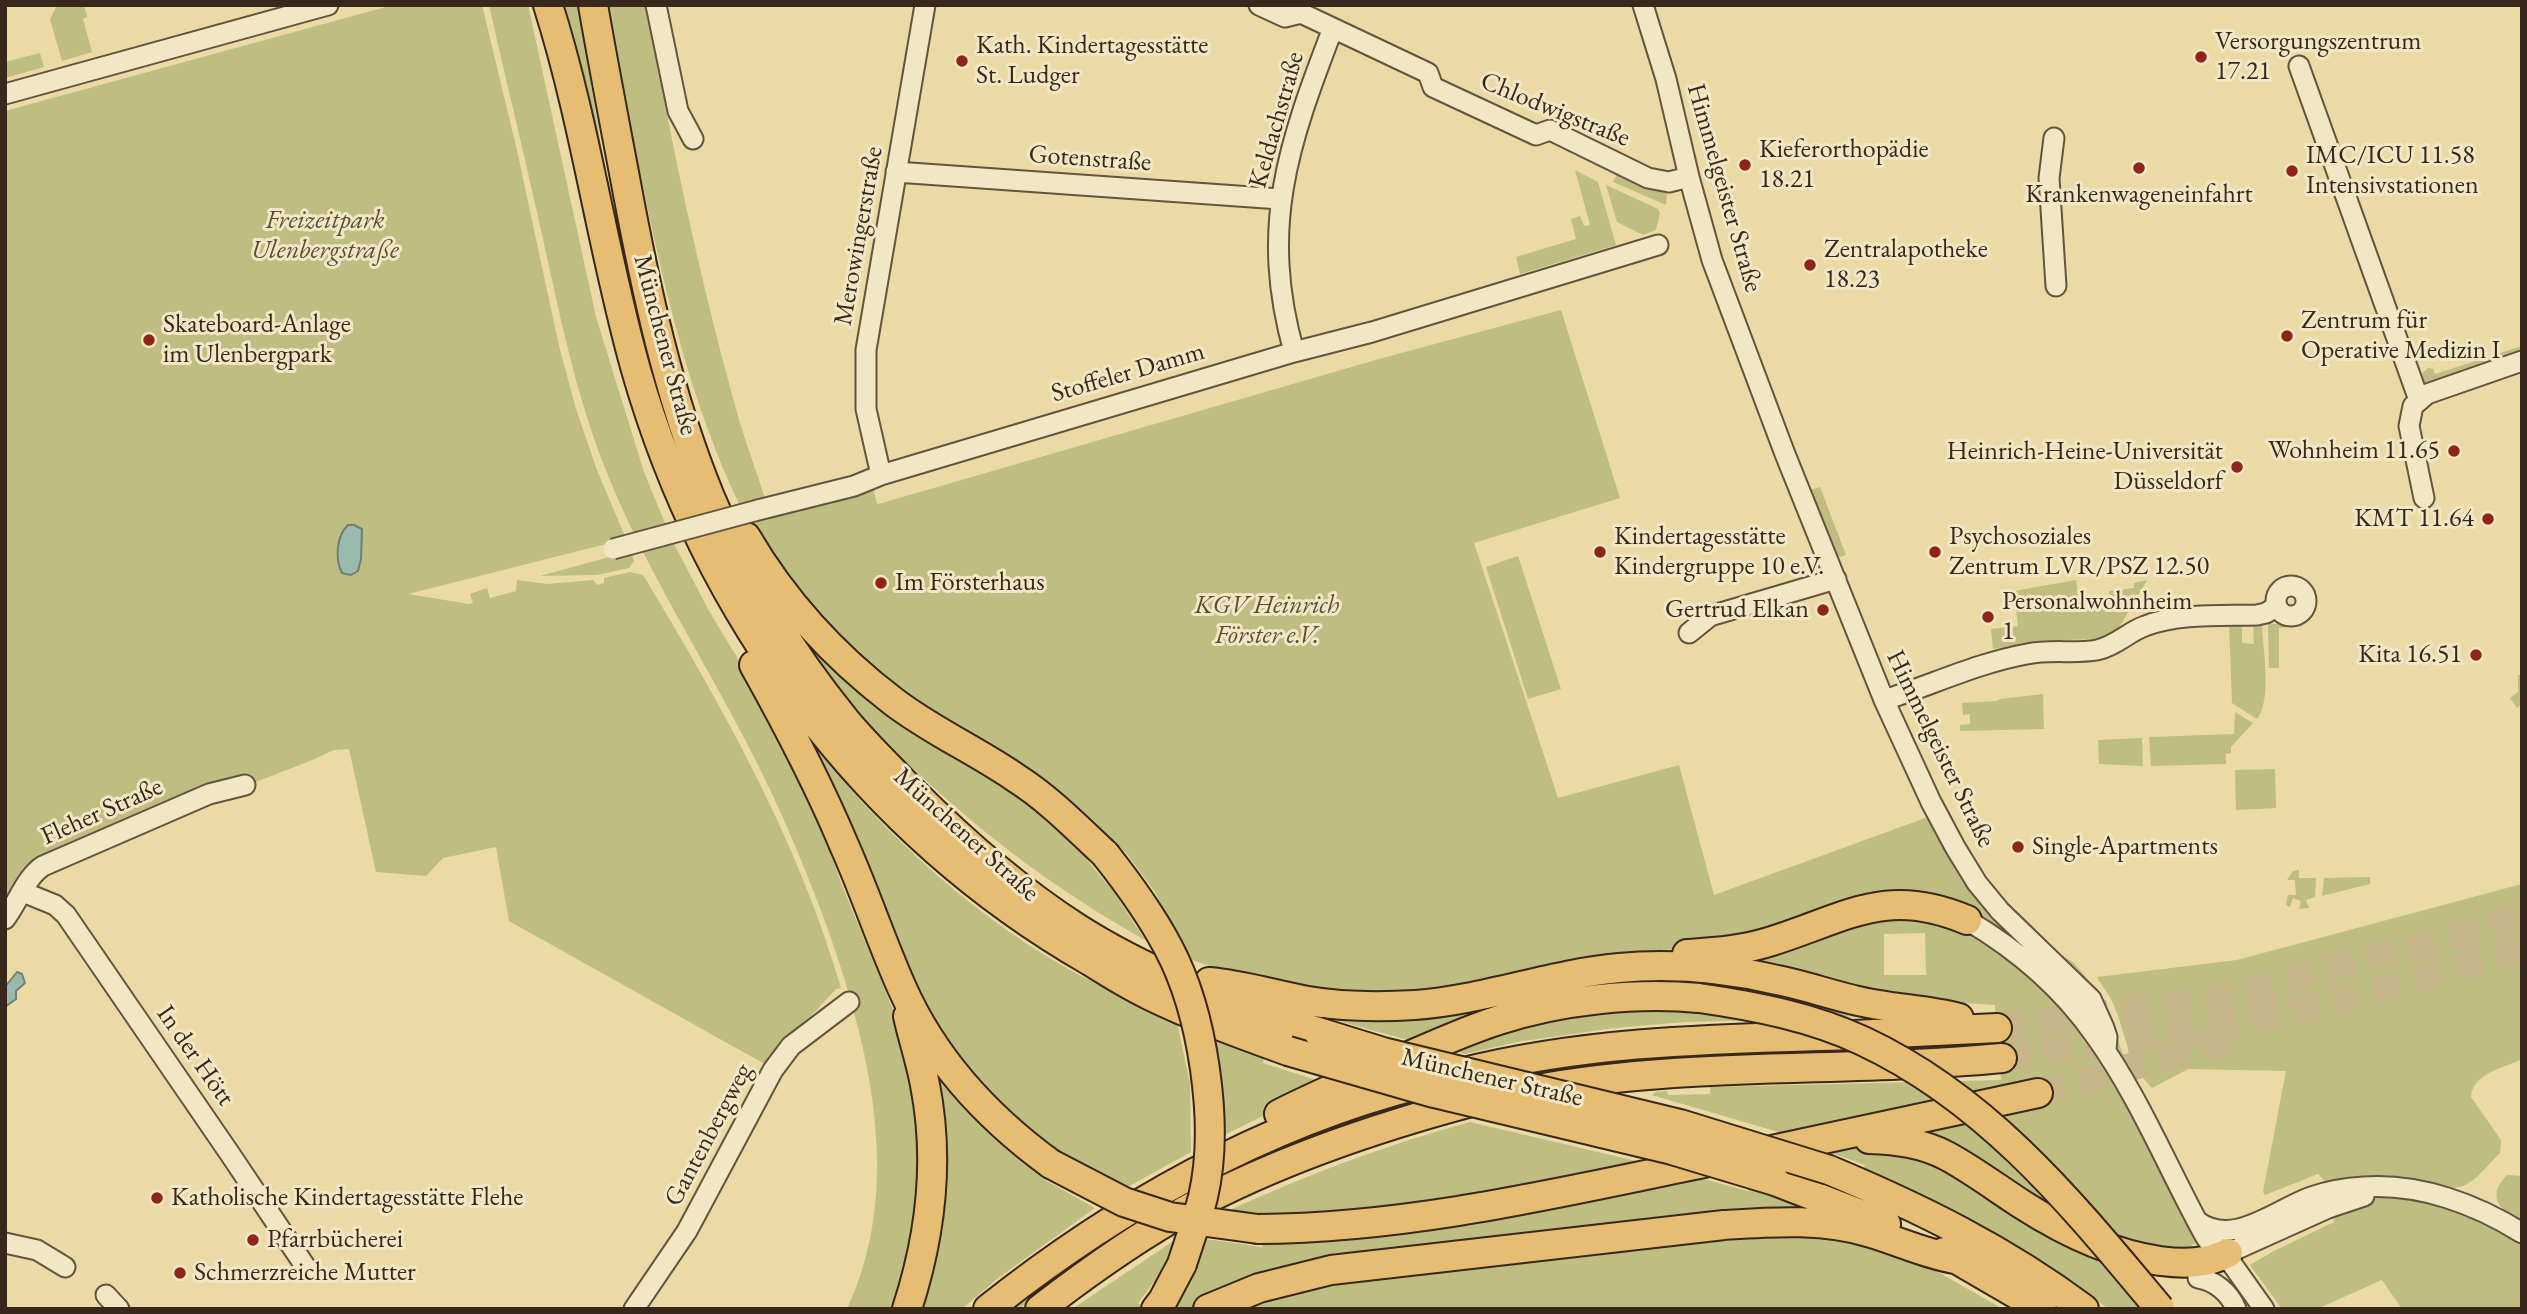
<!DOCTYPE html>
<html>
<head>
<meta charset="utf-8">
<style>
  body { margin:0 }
  #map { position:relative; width:2527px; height:1314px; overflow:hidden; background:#ebdaa6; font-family:"EB Garamond",serif }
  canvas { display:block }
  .frame { position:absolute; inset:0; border:7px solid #37281b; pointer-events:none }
</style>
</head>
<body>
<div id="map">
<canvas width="2527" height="1314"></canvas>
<div class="frame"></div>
</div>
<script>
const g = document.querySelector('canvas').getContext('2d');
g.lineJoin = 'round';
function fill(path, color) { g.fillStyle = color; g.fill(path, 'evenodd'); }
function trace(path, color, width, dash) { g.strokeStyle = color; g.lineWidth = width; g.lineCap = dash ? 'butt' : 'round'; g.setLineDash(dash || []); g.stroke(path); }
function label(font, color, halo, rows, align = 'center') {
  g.font = font + ' "EB Garamond",serif'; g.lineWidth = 6; g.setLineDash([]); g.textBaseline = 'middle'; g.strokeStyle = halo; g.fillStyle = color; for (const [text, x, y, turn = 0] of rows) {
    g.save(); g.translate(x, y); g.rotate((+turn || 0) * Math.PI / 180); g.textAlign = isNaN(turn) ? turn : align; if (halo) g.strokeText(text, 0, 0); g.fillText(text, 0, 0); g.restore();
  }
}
fill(new Path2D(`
  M 57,5 L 84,5 L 87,17 L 83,19 L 92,52 L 62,61 L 50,19 Z
  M 393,5 L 482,5 L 516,146 L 559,346 L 576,409 L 597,470 L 626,539 L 408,594 L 469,604 L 473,603 L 470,594 L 487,588 L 490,598 L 516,591 L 517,580 L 547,584 L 593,580 L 597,585 L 604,583 L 604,578 L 630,572 L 643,575 C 722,706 798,840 841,988 L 836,989 L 812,1015 L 785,1038 L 770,1067 L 509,921 L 496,847 L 443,858 L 426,876 L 376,872 L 349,749 L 334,750 L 310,761 L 41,865 L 5,918 L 5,111 Z
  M 489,5 L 528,5 L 596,317 L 644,472 L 672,540 L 709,611 L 741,664 L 822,825 L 841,883 L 903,1034 L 916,1085 L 920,1219 L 895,1309 L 847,1309 C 905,1186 869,1045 826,924 C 806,870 784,817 758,765 C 707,662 645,571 603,463 C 571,379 556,295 536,208 C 521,140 504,73 489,5 Z
  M 564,5 L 578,5 C 599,130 616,256 652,378 C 726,628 893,842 1124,965 C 1182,996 1244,1018 1306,1040 L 1297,1045 C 1242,1026 1187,1004 1135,977 C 911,862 744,657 663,421 C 616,287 594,144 564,5 Z
  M 606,5 L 647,5 C 670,139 698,271 734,402 C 743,436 756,470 767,504 L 741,508 C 689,400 663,283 639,167 C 628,113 616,59 606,5 Z
  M 40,53 L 44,67 L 5,78 L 5,62 Z
  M 1575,170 L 1598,182 L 1616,245 L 1520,274 L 1516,257 L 1576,239 L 1571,219 L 1580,216 L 1584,226 L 1590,225 Z
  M 1619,170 L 1667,191 L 1666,205 L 1613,182 Z
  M 1606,185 L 1658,209 L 1660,213 L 1656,230 L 1643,235 L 1617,222 Z
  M 1561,310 L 1620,498 L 1474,543 L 1558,798 L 1679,765 L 1714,895 L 1928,817 L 1948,852 L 2053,970 L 1958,909 L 1705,947 L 1603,954 L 1521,971 L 1458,989 L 1382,997 L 1256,982 L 1189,959 L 1155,892 L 1127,854 L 1108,836 L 1106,837 L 875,674 L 818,621 L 756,538 L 747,521 L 873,487 L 877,504 L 882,503 L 1379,359 Z
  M 2522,346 L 2522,354 L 2429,387 L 2415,380 L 2428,368 L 2433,369 L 2435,374 Z
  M 1820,487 L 1846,555 L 1836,558 L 1810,490 Z
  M 631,551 L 634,561 L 629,568 L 597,575 L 540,576 Z
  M 1518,556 L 1561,689 L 1528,699 L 1486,567 Z
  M 2076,580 L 2081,611 L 2110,607 L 2109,591 L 2134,588 L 2134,583 L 2147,580 L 2117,631 L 2094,639 L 2037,641 L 1993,649 L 1991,629 L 2018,626 L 2014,591 Z
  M 2253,623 L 2262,625 C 2263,649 2272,701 2257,719 L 2232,703 L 2229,624 L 2242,624 L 2242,643 L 2254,644 Z
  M 2268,624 L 2287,624 L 2287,627 L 2279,628 L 2279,668 L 2269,668 Z
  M 793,625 L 991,771 L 1092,856 L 1087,860 L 1113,891 L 1145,940 C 1060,892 988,839 917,772 C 896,753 874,734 855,712 C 832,685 812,656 793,625 Z
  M 2518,675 L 2522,675 L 2522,704 L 2517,708 L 2510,698 L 2518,692 Z
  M 2043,694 L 2044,729 L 1960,731 L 1960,725 L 1970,724 L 1970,714 L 1963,715 L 1962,703 L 1997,701 L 2000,699 Z
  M 2235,712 L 2253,723 L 2231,747 L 2231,753 L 2226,754 L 2226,764 L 2151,766 L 2149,737 L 2234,734 Z
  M 805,732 C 869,821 967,911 1063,966 C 1100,987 1139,1004 1177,1022 L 1190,1084 L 1191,1152 L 1126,1188 L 1086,1171 L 1001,1114 L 931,1021 Z
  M 2142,738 L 2143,766 L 2099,764 L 2098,740 Z
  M 2275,769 L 2276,808 L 2236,810 L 2235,770 Z
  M 2299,870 L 2299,878 L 2316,878 L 2315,897 L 2306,900 L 2309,908 L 2299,909 L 2301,901 L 2293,898 L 2290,907 L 2286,905 L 2288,895 L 2296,895 L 2295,880 L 2287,880 L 2293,871 Z
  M 2370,877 L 2370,884 L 2322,896 L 2324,878 Z
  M 2522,884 L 2522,1059 C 2503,1068 2472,1074 2471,1097 L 2501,1140 L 2500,1153 C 2480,1172 2470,1194 2440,1186 L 2328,1184 L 2318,1174 L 2265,1195 L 2263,1192 L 2286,1071 L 2188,1069 L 2152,1088 C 2126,1061 2126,1032 2112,1001 C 2108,993 2101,985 2097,977 L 2237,960 Z
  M 1937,914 L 2002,949 L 2056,997 L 2098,1053 L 2128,1105 L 2204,1254 L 2195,1243 L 2190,1247 L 2196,1256 L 2124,1248 L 1992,1111 L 1785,1134 L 1652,1095 L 1656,1092 L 1667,1091 L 1668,1095 L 1710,1094 L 1710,1087 L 2001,1080 L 1995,1005 L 1915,1000 L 1734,963 L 1839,920 ZM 1925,933 L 1926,975 L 1884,975 L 1884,934 Z
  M 2063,956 L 2074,963 L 2102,997 L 2112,1017 L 2121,1050 L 2133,1072 L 2131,1076 L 2121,1058 L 2113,1029 L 2062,958 Z
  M 1716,978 L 1867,1017 L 1831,1016 L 1699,987 L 1419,1043 L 1331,1019 L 1329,1021 L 1282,1007 L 1604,979 Z
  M 1646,1004 L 1761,1020 L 1686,1022 L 1614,1028 L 1517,1042 L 1465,1054 L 1440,1048 L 1526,1020 Z
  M 1211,1039 L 1264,1058 L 1263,1063 L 1329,1084 L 1222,1136 Z
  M 1729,1052 L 1753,1053 L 1732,1056 L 1631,1062 L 1546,1073 L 1534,1070 L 1589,1062 Z
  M 934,1069 C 968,1110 1003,1146 1047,1176 L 1045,1180 L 1095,1208 L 997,1279 L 962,1309 L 917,1309 Z
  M 1398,1103 L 1409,1106 L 1218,1181 L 1219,1175 L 1312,1134 Z
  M 1965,1117 L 2008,1154 L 2081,1231 C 2063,1222 2045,1213 2028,1202 C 1988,1175 1951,1145 1902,1135 L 1902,1130 L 1907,1129 L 1908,1134 L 1933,1130 L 1932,1124 Z
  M 1470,1122 L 1645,1163 L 1455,1202 L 1304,1220 L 1223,1213 C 1304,1176 1385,1145 1470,1122 Z
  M 1864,1144 L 1905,1147 L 2097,1249 L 2146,1309 L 2109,1309 L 2003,1238 L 1943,1205 L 1863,1169 L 1865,1165 L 1827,1151 Z
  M 2507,1175 L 2522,1176 L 2522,1223 C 2501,1210 2485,1198 2507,1175 Z
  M 1697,1177 L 1748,1191 L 1750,1187 L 1849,1221 L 1810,1217 L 1216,1298 L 1194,1309 L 1173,1309 L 1192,1273 L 1206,1239 L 1262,1247 L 1263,1242 Z
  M 2379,1196 C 2438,1198 2471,1216 2522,1242 L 2522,1309 L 2402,1309 L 2382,1280 L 2317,1309 L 2282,1309 L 2250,1265 L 2272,1252 L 2334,1222 L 2332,1213 L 2361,1200 Z
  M 1133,1222 L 1140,1224 L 1043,1290 L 1019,1309 L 1012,1309 L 1065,1267 Z
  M 1774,1234 L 1851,1240 L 1915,1259 L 2003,1309 L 1238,1309 L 1318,1285 L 1710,1237 Z
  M 1175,1240 L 1157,1278 L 1138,1303 L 1143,1307 L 1141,1309 L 1072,1309 Z`), '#bebd82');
const water = new Path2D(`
  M 348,525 L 354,525 L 362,529 L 361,559 L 358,571 L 351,575 L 342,573 C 335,560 336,536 348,525 Z
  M 17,972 L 22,974 L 25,983 L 16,991 L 16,999 L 5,1007 L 5,987 Z`);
fill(water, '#99baae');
trace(water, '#728073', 2);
trace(new Path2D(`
  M 1997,1028 L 2128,1011 L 2249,992 L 2346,964 L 2460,936 L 2522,917
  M 2002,1058 C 2085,1047 2167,1037 2249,1020 C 2341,1001 2432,977 2522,949
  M 2038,1093 L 2231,1039`), '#c7b68a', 28, [28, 14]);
const minor = new Path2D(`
  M 656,5 L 678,111 L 693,139
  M 1259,5 L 1285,17 L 1301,13 L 1428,73 L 1433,87 L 1536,135 L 1550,130 L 1648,178 L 1669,182 L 1689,177
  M 1643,5 L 1666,79 L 1689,177 L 1712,260 L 1785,454 L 1884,700 L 1931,802 L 1955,847 L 1977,883 L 2000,911 L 2091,999 L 2104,1028 L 2107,1037 L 2106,1051
  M 2299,66 L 2419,400
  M 5,94 L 328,5
  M 2054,138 L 2049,178 L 2056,286
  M 896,172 L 1280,199
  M 1294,352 C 1259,227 1288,145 1333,28
  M 881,475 L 866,409 L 866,350 L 925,5
  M 2424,498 L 2409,426 L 2413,406 L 2427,394 L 2522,361
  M 758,510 L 854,486 L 881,475 L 1294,352 L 1372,332 L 1658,245
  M2276 601a15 15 0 1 1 30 0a15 15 0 1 1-30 0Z
  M 1689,633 L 1710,616 L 1836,579
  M 1884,700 C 1932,685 1977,663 2027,654 C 2050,649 2074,654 2097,650 C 2116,646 2128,632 2145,626 C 2179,613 2221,616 2257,615 L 2266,613 L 2277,606
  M 23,892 L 55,905 L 66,915 L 230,1154 L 307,1269
  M 5,919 C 18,902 26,877 43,866 L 209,794 L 245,785
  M 1967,920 C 2016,949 2061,987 2094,1034 C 2139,1096 2168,1169 2205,1236 L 2211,1245 L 2228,1253
  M 2197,1221 C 2233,1248 2275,1210 2311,1197 C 2328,1191 2346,1188 2364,1187 C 2419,1183 2476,1204 2522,1233
  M 5,1243 L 37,1250 L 65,1267
  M 2228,1253 L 2328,1208 L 2364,1196
  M 2228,1253 L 2232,1264 L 2264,1309
  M 2198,1278 C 2214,1280 2230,1293 2236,1309
  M 106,1295 L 119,1309
  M 634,1309 L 687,1231 L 773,1070 L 791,1046 L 849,1002`);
const highway = new Path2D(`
  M 548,5 C 586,125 602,250 636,370 C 707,617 866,832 1090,961 C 1109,973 1128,985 1149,995 C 1194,1017 1241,1034 1288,1051
  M 593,5 C 603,63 614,120 625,178 C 645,286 668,395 710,497 C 744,578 791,653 846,721 C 866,745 889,767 911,790 C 962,841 1016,889 1077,928 C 1149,974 1236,1007 1318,1032
  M 746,537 C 784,602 835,657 894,702 C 932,731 977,751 1016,778 C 1049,799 1076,827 1105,854
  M 754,665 C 787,724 818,783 844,845 C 865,892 881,941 902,988 C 934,1060 988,1118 1051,1164
  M 1687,954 C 1715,952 1745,950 1772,941 C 1848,917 1886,886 1967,920
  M 1209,982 C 1243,985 1275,995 1308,1001 C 1343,1007 1380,1007 1415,1005 C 1484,1000 1550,974 1619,968 C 1672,963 1725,968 1777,980 C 1803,985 1828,994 1854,1000 C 1889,1009 1925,1009 1959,1018
  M 1460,1073 C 1590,1040 1720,1039 1853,1035 C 1901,1033 1949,1030 1997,1028
  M 1533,1090 C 1688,1061 1846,1073 2002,1058
  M 1279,1114 C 1317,1095 1356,1078 1395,1062 C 1430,1047 1464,1031 1499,1020 C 1559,1000 1637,992 1699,998
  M 1869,1139 C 1896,1140 1923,1143 1947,1156 C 1973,1170 1998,1189 2023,1205 C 2065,1232 2111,1254 2160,1261 C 2184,1264 2206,1264 2228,1253
  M 1758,1153 L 2038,1093
  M 1829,1170 C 1920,1208 2005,1250 2084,1309
  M 1775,1181 L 1886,1224
  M 1258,1229 C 1414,1228 1566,1191 1718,1160
  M 1944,1252 L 2042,1309
  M 907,1309 C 931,1235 940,1161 925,1085 C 921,1062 913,1039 908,1016
  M 988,1309 C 1115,1208 1263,1124 1421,1084
  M 1040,1309 C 1088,1272 1137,1237 1190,1208 C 1281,1159 1380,1126 1479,1100
  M 1156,1309 L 1163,1300 L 1182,1264
  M 1208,1309 L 1259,1288 L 1331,1270 L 1724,1225 C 1772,1222 1824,1218 1871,1233 C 1901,1242 1928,1255 1960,1260`);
trace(minor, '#64543e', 23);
trace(highway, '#37281b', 32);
trace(minor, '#f2e7c5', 19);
trace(highway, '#e6bd73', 28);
const minorBridge = new Path2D(`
  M 613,549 L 758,510`);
const highwayBridge = new Path2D(`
  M 1105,854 C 1128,883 1150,913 1168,947 C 1203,1012 1220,1125 1203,1197 C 1197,1220 1189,1242 1182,1264
  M 1699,998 C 1755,1006 1812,1017 1863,1041 C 1989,1100 2073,1205 2160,1309
  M 1318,1032 L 1383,1052 L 1680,1124 L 1829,1170
  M 1288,1051 L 1434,1093 L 1672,1150 L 1775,1181
  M 1051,1164 L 1124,1202 L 1170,1217 L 1258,1229`);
trace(minorBridge, '#64543e', 23, []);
trace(highwayBridge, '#37281b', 32, []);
trace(minorBridge, '#f2e7c5', 19);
trace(highwayBridge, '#e6bd73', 28);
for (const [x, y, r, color] of [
  [2201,57,7,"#8f2418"],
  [962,61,7,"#8f2418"],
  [1745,165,7,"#8f2418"],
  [2139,168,7,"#8f2418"],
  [2292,171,7,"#8f2418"],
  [1810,265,7,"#8f2418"],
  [2287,336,7,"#8f2418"],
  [149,340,7,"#8f2418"],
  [2454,451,7,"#8f2418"],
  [2237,467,7,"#8f2418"],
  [2488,519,7,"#8f2418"],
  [1600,552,7,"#8f2418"],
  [1935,552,7,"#8f2418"],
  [881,583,7,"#8f2418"],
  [1823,610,7,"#8f2418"],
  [1988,617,7,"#8f2418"],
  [2476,655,7,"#8f2418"],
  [2018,847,7,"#8f2418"],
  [157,1198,7,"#8f2418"],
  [253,1240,7,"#8f2418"],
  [180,1273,7,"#8f2418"]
]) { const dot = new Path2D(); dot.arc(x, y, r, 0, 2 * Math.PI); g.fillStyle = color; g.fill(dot); trace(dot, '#f2e7c5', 2.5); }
label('26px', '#37281b', '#f2e7c5', [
  ["Versorgungszentrum",2215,42],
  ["17.21",2215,72],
  ["Kath. Kindertagesstätte",976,46],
  ["St. Ludger",976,76],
  ["Kieferorthopädie",1759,150],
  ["18.21",1759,180],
  ["IMC/ICU 11.58",2306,156],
  ["Intensivstationen",2306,186],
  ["Krankenwageneinfahrt",2139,195,"center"],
  ["Zentralapotheke",1824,250],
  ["18.23",1824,280],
  ["Zentrum für",2301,321],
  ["Operative Medizin I",2301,351],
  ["Skateboard-Anlage",163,325],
  ["im Ulenbergpark",163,355],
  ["Wohnheim 11.65",2440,451,"right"],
  ["Heinrich-Heine-Universität",2223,452,"right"],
  ["Düsseldorf",2223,482,"right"],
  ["KMT 11.64",2474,519,"right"],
  ["Kindertagesstätte",1614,537],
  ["Kindergruppe 10 e.V.",1614,567],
  ["Psychosoziales",1949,537],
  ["Zentrum LVR/PSZ 12.50",1949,567],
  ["Im Försterhaus",895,583],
  ["Personalwohnheim",2002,602],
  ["1",2002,632],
  ["Gertrud Elkan",1809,610,"right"],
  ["Kita 16.51",2462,655,"right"],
  ["Single-Apartments",2032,847],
  ["Katholische Kindertagesstätte Flehe",171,1198],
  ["Pfarrbücherei",267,1240],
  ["Schmerzreiche Mutter",194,1273]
], 'left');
label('26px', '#37281b', '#f2e7c5', [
  ["Chlodwigstraße",1555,110,22],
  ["Keldachstraße",1277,120,-74],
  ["Gotenstraße",1090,159,4],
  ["Himmelgeister Straße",1724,188,74],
  ["Merowingerstraße",859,236,-80],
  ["Münchener Straße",665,345,75],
  ["Stoffeler Damm",1128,373,-16],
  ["Himmelgeister Straße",1940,749,64],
  ["Fleher Straße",102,812,-24],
  ["Münchener Straße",966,835,42],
  ["In der Hött",195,1056,55],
  ["Münchener Straße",1492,1078,13],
  ["Gantenbergweg",709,1135,-62]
]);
label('italic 26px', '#594d35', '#f2e7c5', [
  ["Freizeitpark",325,221],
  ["Ulenbergstraße",325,251],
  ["KGV Heinrich",1267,606],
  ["Förster e.V.",1267,636]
]);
</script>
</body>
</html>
